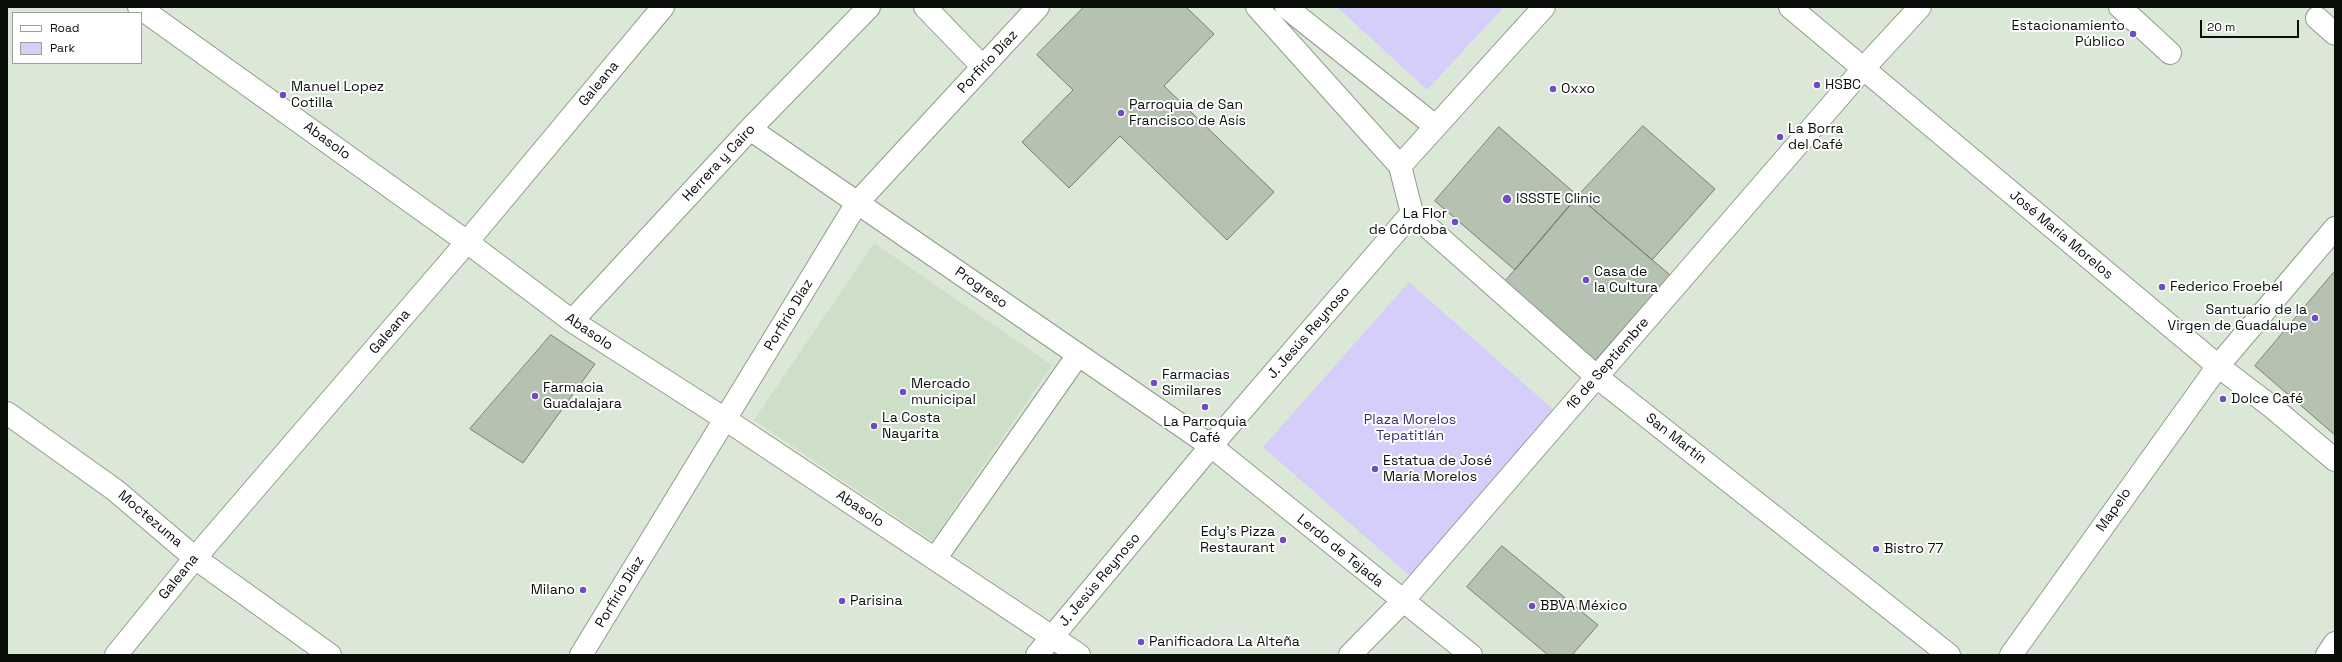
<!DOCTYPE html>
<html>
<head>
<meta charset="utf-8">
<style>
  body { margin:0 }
  #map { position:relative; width:2342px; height:662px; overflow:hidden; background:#dce8d7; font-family:"Space Grotesk",sans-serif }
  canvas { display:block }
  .frame { position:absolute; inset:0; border:8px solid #0a0e09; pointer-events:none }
  .legend { position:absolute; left:12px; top:12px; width:130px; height:52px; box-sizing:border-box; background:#fff; border:1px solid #9d9f9d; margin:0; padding:5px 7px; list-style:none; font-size:12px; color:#0a0e09 }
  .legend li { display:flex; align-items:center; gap:8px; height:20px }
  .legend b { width:20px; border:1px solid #9d9f9d }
  .scale { position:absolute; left:2200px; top:20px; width:99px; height:18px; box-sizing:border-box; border:2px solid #0a0e09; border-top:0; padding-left:5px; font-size:12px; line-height:14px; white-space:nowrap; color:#0a0e09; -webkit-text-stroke:3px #fff; paint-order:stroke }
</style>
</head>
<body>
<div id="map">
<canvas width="2342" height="662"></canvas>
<div class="frame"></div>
<ul class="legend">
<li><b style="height:5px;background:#fff"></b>Road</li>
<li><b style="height:11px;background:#d5cefb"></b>Park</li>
</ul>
<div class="scale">20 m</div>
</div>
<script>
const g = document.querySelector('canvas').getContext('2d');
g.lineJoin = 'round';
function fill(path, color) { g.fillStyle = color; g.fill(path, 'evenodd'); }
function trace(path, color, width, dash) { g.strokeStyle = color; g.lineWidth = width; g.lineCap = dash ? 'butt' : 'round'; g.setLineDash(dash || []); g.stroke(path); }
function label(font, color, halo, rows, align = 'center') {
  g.font = font + ' "Space Grotesk",sans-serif'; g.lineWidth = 4; g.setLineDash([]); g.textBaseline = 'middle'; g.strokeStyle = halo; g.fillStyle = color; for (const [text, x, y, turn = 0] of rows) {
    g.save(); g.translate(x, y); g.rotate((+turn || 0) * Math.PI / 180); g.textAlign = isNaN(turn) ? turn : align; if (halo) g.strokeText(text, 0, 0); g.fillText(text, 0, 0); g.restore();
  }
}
fill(new Path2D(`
  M 874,243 L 1052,365 L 932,541 L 754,420 Z`), '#cedfc7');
fill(new Path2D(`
  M 1337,7 L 1504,7 L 1427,90 Z
  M 1409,282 L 1555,411 L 1410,576 L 1263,447 Z`), '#d5cefb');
const building = new Path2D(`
  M 1084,7 L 1186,7 L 1214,34 L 1164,86 L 1274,192 L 1227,240 L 1120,136 L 1069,188 L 1022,142 L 1073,90 L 1037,55 Z
  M 1643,126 L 1715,189 L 1652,260 L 1578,196 Z
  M 1499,127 L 1578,196 L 1515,270 L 1435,201 Z
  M 1578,196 L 1670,275 L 1593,363 L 1503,284 Z
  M 2335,271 L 2335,435 L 2255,366 Z
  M 551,335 L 595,364 L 523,463 L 470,429 Z
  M 1502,546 L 1598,625 L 1572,655 L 1548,655 L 1467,587 Z`);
fill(building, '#b6c2b1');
trace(building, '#757f70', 1);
const minor = new Path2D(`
  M 139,7 L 467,242 L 572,321 L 725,419 L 1079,655
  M 925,7 L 983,67
  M 1257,7 L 1400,166 L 1412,213
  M 1286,7 L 1435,126
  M 1790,7 L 2218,366 L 2272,407 L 2335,460
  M 2120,7 L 2170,53
  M 2317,18 L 2335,34
  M 750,129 L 1211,446 L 1471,655
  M 1400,166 L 1544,7
  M 1412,213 L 1597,377 L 1949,655
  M 572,321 L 750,129 L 869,7
  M 7,413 L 115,490 L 195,558 L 330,655
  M 935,559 L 1078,355
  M 116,655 L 195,558 L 467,242 L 663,7
  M 581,655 L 857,203 L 1038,7
  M 1037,655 L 1211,446 L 1412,213
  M 1350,655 L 1402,602 L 1863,69 L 1920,7
  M 2011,655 L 2218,366 L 2335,228
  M 2327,655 L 2335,643`);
trace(minor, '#909b8b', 24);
trace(minor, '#fff', 22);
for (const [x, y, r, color] of [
  [2133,34,4,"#6f4cc5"],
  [1817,85,4,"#6f4cc5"],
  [1553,89,4,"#6f4cc5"],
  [283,95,4,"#6f4cc5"],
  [1121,113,4,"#6f4cc5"],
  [1780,137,4,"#6f4cc5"],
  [1507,199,5,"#6f4cc5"],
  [1455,222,4,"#6f4cc5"],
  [1586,280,4,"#6f4cc5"],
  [2162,287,4,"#6f4cc5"],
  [2315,318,4,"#6f4cc5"],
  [1154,383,4,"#6f4cc5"],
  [903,392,4,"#6f4cc5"],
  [535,396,4,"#6f4cc5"],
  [2223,399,4,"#6f4cc5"],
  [1205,407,4,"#6f4cc5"],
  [874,426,4,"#6f4cc5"],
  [1375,469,4,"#6f4cc5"],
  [1283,540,4,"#6f4cc5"],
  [1876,549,4,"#6f4cc5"],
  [583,590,4,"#6f4cc5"],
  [842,601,4,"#6f4cc5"],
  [1532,606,4,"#6f4cc5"],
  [1141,642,4,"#6f4cc5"]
]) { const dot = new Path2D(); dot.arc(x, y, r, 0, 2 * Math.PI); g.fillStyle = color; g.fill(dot); trace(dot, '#fff', 1.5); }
label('14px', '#0a0e09', '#fff', [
  ["Estacionamiento",2125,26,"right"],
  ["Público",2125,42,"right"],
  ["HSBC",1825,85],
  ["Manuel Lopez",291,87],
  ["Cotilla",291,103],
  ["Oxxo",1561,89],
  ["Parroquia de San",1129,105],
  ["Francisco de Asís",1129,121],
  ["La Borra",1788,129],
  ["del Café",1788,145],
  ["ISSSTE Clinic",1516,199],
  ["La Flor",1447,214,"right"],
  ["de Córdoba",1447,230,"right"],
  ["Casa de",1594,272],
  ["la Cultura",1594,288],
  ["Federico Froebel",2170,287],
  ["Santuario de la",2307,310,"right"],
  ["Virgen de Guadalupe",2307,326,"right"],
  ["Farmacias",1162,375],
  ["Similares",1162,391],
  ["Mercado",911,384],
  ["municipal",911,400],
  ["Farmacia",543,388],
  ["Guadalajara",543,404],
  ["Dolce Café",2231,399],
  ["La Costa",882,418],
  ["Nayarita",882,434],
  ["La Parroquia",1205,422,"center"],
  ["Café",1205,438,"center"],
  ["Estatua de José",1383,461],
  ["María Morelos",1383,477],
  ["Edy's Pizza",1275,532,"right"],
  ["Restaurant",1275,548,"right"],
  ["Bistro 77",1884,549],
  ["Milano",575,590,"right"],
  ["Parisina",850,601],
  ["BBVA México",1540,606],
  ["Panificadora La Alteña",1149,642]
], 'left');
label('14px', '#0a0e09', '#fff', [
  ["Porfirio Díaz",988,62,-47],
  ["Galeana",599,84,-50],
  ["Abasolo",327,141,36],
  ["Herrera y Cairo",719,163,-47],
  ["José María Morelos",2061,235,40],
  ["Progreso",981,288,35],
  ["Porfirio Díaz",789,315,-59],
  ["Galeana",390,332,-49],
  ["Abasolo",589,332,34],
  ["J. Jesús Reynoso",1309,333,-49],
  ["16 de Septiembre",1608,364,-49],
  ["San Martín",1676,439,38],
  ["Abasolo",860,509,34],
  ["Mapelo",2114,510,-55],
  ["Moctezuma",150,519,40],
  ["Lerdo de Tejada",1340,551,39],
  ["Galeana",179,577,-51],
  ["J. Jesús Reynoso",1100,580,-50],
  ["Porfirio Díaz",620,592,-59]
]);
label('14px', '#412e75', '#fff', [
  ["Plaza Morelos",1410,420],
  ["Tepatitlán",1410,436]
]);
</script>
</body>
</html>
